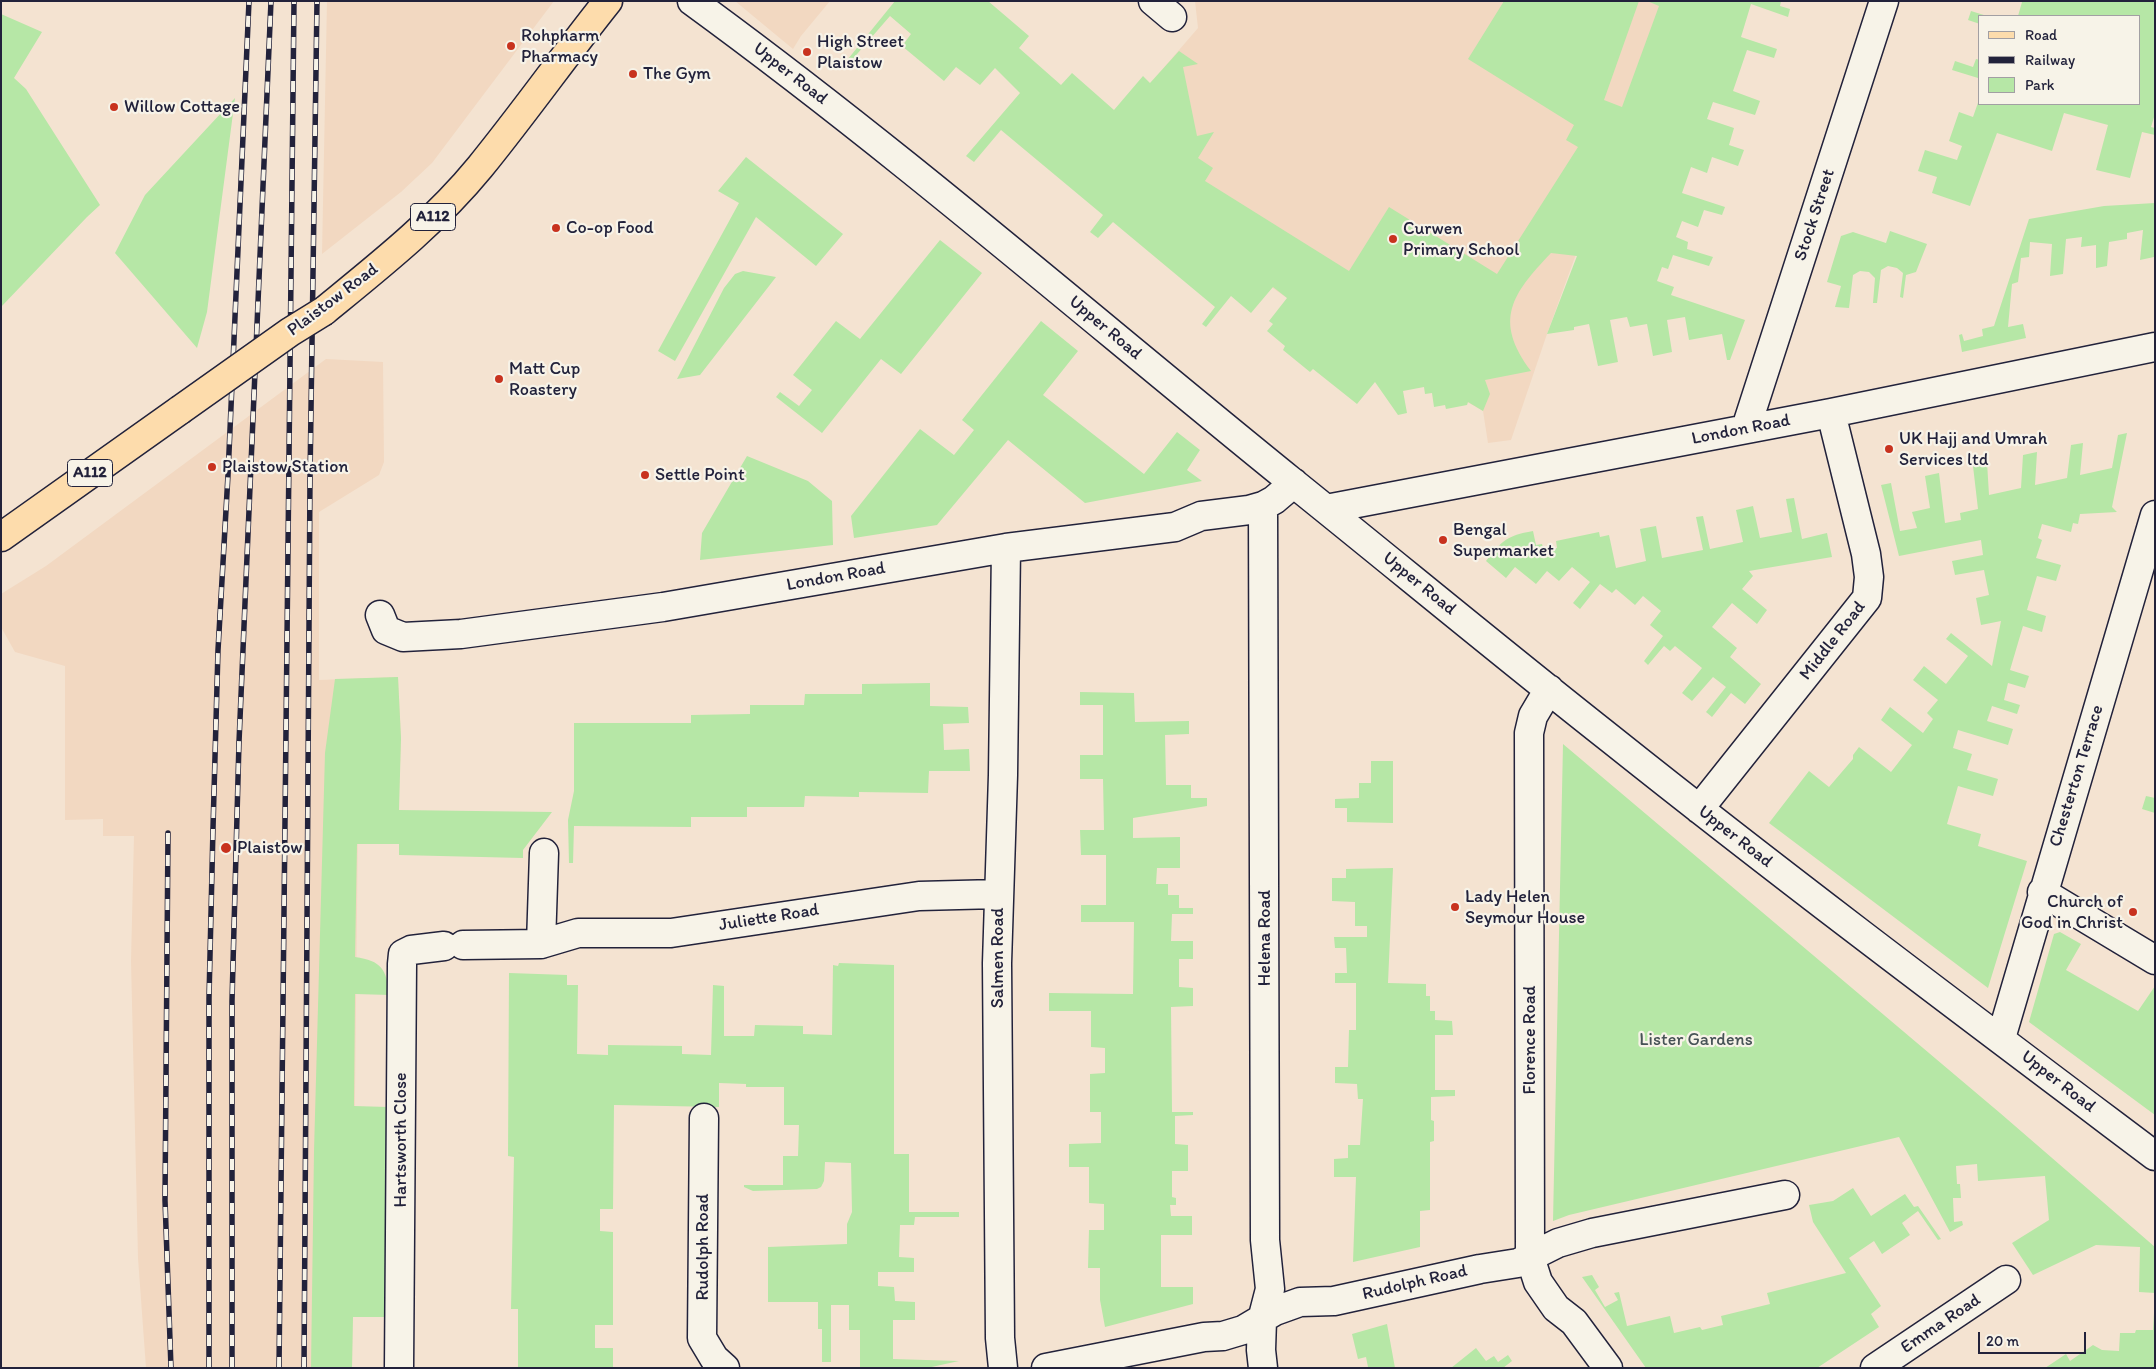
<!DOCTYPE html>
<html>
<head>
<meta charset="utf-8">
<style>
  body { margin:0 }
  #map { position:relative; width:2156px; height:1369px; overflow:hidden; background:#f4e3d1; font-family:Itim,sans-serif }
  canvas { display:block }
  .frame { position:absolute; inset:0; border:2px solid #22223b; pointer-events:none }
  .legend { position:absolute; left:1978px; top:15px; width:162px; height:90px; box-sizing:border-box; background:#f7f3e8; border:1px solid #a29fa3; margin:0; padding:6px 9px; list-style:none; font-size:15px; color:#22223b }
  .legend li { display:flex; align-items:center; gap:10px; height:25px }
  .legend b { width:25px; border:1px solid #a29fa3 }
  .scale { position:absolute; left:1978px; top:1332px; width:108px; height:22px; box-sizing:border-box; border:2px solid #22223b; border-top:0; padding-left:6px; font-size:15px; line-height:18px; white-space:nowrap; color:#22223b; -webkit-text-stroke:4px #f7f3e8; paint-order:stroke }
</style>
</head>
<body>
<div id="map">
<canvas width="2156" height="1369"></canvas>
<div class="frame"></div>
<ul class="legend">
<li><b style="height:6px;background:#fddcac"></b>Road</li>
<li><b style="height:6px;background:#22223b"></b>Railway</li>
<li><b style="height:14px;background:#b6e7a6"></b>Park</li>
</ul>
<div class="scale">20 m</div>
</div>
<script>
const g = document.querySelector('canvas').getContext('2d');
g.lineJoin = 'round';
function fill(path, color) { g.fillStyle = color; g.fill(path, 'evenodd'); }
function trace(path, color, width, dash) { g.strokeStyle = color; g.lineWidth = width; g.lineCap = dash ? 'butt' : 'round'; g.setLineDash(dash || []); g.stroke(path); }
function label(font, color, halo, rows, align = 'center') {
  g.font = font + ' Itim,sans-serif'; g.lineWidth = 4.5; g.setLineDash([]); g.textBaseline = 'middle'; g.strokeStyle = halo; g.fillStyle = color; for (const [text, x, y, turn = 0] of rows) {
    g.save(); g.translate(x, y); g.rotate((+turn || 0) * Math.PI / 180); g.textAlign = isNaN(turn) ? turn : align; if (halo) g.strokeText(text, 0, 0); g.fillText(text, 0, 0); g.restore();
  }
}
fill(new Path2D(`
  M 327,1 L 554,1 L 432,163 L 401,192 L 322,254 Z
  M 735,1 L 830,1 L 801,36 L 793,49 Z
  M 1195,1 L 1668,1 L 1547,334 L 1511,440 L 1488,443 L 1483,411 L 1287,298 L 1086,158 L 1198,28 Z
  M 326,359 L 383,362 L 384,462 L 379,475 L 319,512 L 319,680 L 398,677 L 401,738 L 398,822 L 358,820 L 352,1368 L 146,1368 L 138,1258 L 131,961 L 134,836 L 103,836 L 103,819 L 65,820 L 65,666 L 15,652 L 1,627 L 1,594 L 46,566 Z`), '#f2d8c1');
fill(new Path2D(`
  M 895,1 L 988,1 L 1029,36 L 1019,48 L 1061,85 L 1072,73 L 1114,110 L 1143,76 L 1150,83 L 1179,51 L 1198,64 L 1183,67 L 1197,136 L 1214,132 L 1198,158 L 1213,168 L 1205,181 L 1349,271 L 1389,207 L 1497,274 L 1578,147 L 1566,140 L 1574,125 L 1468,59 L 1504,1 L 1639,1 L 1604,100 L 1622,107 L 1659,6 L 1647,1 L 1781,1 L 1780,6 L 1790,9 L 1788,17 L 1751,4 L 1741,37 L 1777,49 L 1774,58 L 1747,50 L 1733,91 L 1760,101 L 1755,115 L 1713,102 L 1707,119 L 1734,128 L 1729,145 L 1744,150 L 1738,166 L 1712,157 L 1707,173 L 1691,167 L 1682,193 L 1725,207 L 1722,215 L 1704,210 L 1698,227 L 1682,221 L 1676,237 L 1688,242 L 1687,249 L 1713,257 L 1709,266 L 1673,255 L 1668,269 L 1662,267 L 1657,281 L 1674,287 L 1671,295 L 1745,320 L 1730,360 L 1727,360 L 1722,334 L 1689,340 L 1685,317 L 1667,320 L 1672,352 L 1653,356 L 1647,324 L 1630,327 L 1627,317 L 1610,320 L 1618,362 L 1598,366 L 1589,324 L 1574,327 L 1574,330 L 1547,334 L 1577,256 L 1551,253 C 1512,294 1493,320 1531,371 L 1485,380 L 1490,394 L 1483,411 L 1468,402 L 1467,405 L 1446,409 L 1445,405 L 1434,407 L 1432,393 L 1425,394 L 1424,387 L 1403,391 L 1407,413 L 1398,415 L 1375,382 L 1357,404 L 1313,369 L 1310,372 L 1283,350 L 1285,346 L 1267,331 L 1273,324 L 1269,321 L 1287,298 L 1273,287 L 1251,313 L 1231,296 L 1206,327 L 1202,324 L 1215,307 L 1113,222 L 1098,238 L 1090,232 L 1103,215 L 1001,130 L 974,162 L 966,156 L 1020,93 L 995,68 L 980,85 L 956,67 L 944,81 L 902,46 L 911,34 L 890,16 L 851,61 L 848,59 Z
  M 2021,1 L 2155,1 L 2155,114 L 2151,127 L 2155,128 L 2155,135 L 2142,132 L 2130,178 L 2096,170 L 2108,125 L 2064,113 L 2052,151 L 1997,133 L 1970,206 L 1932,193 L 1937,177 L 1918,171 L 1925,150 L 1957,160 L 1962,146 L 1949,141 L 1959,112 L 1973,117 L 1980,97 L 1980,104 L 2140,104 L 2140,16 L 2018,16 L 2022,2 Z
  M 1971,11 L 1987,16 L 1980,16 L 1980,24 L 1968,20 Z
  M 1,14 L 42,32 L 14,78 L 26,89 L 100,205 L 87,217 L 1,307 Z
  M 1976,59 L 1980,60 L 1978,78 L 1952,70 L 1955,61 L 1973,67 Z
  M 235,98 L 207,312 L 197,348 L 115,253 L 145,195 Z
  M 746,157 L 843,234 L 816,266 L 756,217 L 675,361 L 658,351 L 739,203 L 718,191 Z
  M 2155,203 L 2154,257 L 2140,260 L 2143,230 L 2127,233 L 2127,239 L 2109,242 L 2107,266 L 2096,268 L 2096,245 L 2081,247 L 2082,237 L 2066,239 L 2063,274 L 2050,276 L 2052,244 L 2030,242 L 2029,257 L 2021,258 L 2018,282 L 2012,284 L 2008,327 L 2023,324 L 2026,338 L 1962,352 L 1959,335 L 1962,334 L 1964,341 L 1983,336 L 1982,329 L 1994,326 L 2029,219 L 2104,206 Z
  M 1890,231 L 1927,244 L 1916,272 L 1906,275 L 1903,298 L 1900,297 L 1903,273 L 1897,268 L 1888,266 L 1881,270 L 1877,303 L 1873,303 L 1875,278 L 1869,272 L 1860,271 L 1853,275 L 1849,308 L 1835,307 L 1841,286 L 1827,282 L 1841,236 L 1853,232 L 1886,243 Z
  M 940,240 L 982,273 L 901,374 L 881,359 L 822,433 L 776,397 L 780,392 L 799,406 L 812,390 L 793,375 L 836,321 L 860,339 Z
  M 743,271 L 776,277 L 700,375 L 677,379 L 724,288 L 735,274 Z
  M 1041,321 L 1078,351 L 1043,395 L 1144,474 L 1177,432 L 1200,450 L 1187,470 L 1202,481 L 1085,503 L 1008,440 L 937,525 L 854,538 L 851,516 L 920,429 L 954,455 L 974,430 L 962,420 Z
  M 2127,433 L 2112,507 L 2117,512 L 2080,514 L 2078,524 L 2073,523 L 2071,532 L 2042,524 L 2038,538 L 2042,540 L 2036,558 L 2061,565 L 2056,581 L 2037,576 L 2027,610 L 2046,616 L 2042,632 L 2023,626 L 2010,670 L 2029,676 L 2025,688 L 2008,683 L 2004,700 L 2020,705 L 2017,714 L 1992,706 L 1987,721 L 2013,729 L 2008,745 L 1958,730 L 1953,748 L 1972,754 L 1967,770 L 1998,779 L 1993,796 L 1958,786 L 1947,824 L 1981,834 L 1978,846 L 2027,861 L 1988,988 L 1769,823 L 1809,771 L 1829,787 L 1853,759 L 1853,755 L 1859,747 L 1891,772 L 1912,745 L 1881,720 L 1890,707 L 1923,733 L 1933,719 L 1927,713 L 1938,700 L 1913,680 L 1924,666 L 1946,684 L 1968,656 L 1946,639 L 1951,633 L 1992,666 L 2001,621 L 1981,625 L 1976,598 L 1989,595 L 1984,570 L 1955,575 L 1952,561 L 1983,555 L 1981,540 L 1899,556 L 1881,485 L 1891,483 L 1900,531 L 1917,528 L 1912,512 L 1930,508 L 1925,476 L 1939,473 L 1945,523 L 1961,520 L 1960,513 L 1978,509 L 1973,466 L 1987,462 L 1989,495 L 2021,488 L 2023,455 L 2037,452 L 2035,485 L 2067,478 L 2071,445 L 2083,443 L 2080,475 L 2112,468 L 2118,435 Z
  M 747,456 L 808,481 L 832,501 L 833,545 L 700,560 L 702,533 Z
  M 1794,498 L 1802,539 L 1827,533 L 1832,557 L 1749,571 L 1753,576 L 1742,589 L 1767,610 L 1757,624 L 1732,603 L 1712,627 L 1737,648 L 1730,657 L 1761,684 L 1745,704 L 1731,693 L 1712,717 L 1706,712 L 1726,687 L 1713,677 L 1692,701 L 1682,693 L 1702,668 L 1675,646 L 1670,651 L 1664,646 L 1648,665 L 1644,661 L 1663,636 L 1650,625 L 1661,611 L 1643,596 L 1635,605 L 1616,589 L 1612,593 L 1600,584 L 1580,609 L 1573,603 L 1590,582 L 1572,567 L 1559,581 L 1547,571 L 1536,584 L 1515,567 L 1506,578 L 1486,561 C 1503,540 1506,536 1533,531 L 1536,545 L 1542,544 L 1544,551 L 1557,548 L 1556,541 L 1599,532 L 1600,537 L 1609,535 L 1616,568 L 1646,561 L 1640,529 L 1656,526 L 1662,558 L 1703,550 L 1696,517 L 1703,516 L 1710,549 L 1743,542 L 1736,510 L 1753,506 L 1760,538 L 1792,532 L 1786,499 Z
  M 398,677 L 401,738 L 399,810 L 552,812 L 523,850 L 523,858 L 399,855 L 399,844 L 357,844 L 355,957 C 382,961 386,969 390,995 L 355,994 L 354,1106 L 388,1107 L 387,1317 L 353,1317 L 352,1368 L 311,1368 L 314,1151 L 325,753 L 335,679 Z
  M 930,683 L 930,706 L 968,707 L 969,723 L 943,724 L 944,750 L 969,749 L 970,771 L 929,771 L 928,793 L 859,792 L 859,797 L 805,796 L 804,807 L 747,807 L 747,817 L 691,817 L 691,827 L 574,826 L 573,863 L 569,863 L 568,820 L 574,791 L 574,723 L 691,723 L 691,715 L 750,714 L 750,705 L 804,705 L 805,694 L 862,694 L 862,684 Z
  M 1080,692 L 1134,693 L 1135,722 L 1189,721 L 1189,734 L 1165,735 L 1166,785 L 1191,785 L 1191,798 L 1207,798 L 1207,806 L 1133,818 L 1133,838 L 1180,837 L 1180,868 L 1157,868 L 1156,884 L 1168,884 L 1168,895 L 1179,895 L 1179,908 L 1193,908 L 1193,914 L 1172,914 L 1171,941 L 1193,941 L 1193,959 L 1179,959 L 1179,987 L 1193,988 L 1193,1006 L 1171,1007 L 1172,1112 L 1193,1112 L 1193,1115 L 1175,1116 L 1175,1144 L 1188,1145 L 1188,1171 L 1172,1171 L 1172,1197 L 1176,1198 L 1176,1205 L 1170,1205 L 1171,1216 L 1192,1216 L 1192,1235 L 1161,1235 L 1161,1287 L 1193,1287 L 1193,1304 L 1105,1327 L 1100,1300 L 1100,1268 L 1088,1268 L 1089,1230 L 1104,1230 L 1104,1204 L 1089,1203 L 1089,1167 L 1069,1167 L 1069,1144 L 1101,1143 L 1101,1112 L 1090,1112 L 1090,1074 L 1105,1073 L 1105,1048 L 1091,1047 L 1091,1011 L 1049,1011 L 1049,993 L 1133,994 L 1134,922 L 1081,922 L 1081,905 L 1106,905 L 1106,855 L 1081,855 L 1080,830 L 1104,830 L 1103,779 L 1080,779 L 1080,755 L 1103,755 L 1103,705 L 1080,705 Z
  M 1563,744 L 2000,1113 L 2155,1247 L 2155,1293 L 2139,1292 L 2140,1247 L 2096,1245 L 2033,1275 L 2012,1243 L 2049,1220 L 2045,1176 L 1978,1181 L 1977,1164 L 1956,1166 L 1957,1184 L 1960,1184 L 1961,1198 L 1953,1198 L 1954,1222 L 1962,1221 L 1963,1225 L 1950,1232 L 1899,1137 L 1569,1215 L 1553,1221 Z
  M 1371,761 L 1393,761 L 1393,823 L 1347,822 L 1347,808 L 1335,808 L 1335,799 L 1359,798 L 1359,783 L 1371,783 Z
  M 2146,796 L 2155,798 L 2155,813 L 2142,809 Z
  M 1393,868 L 1388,983 L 1426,984 L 1426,996 L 1430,996 L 1430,1011 L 1435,1011 L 1435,1020 L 1452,1021 L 1453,1035 L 1435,1035 L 1435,1090 L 1455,1090 L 1455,1096 L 1431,1097 L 1431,1120 L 1434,1121 L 1434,1141 L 1430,1142 L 1430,1210 L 1420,1211 L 1420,1247 L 1353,1262 L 1356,1177 L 1334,1177 L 1334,1159 L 1348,1158 L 1348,1145 L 1360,1145 L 1363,1099 L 1358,1099 L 1357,1084 L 1335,1083 L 1335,1067 L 1348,1067 L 1349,1030 L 1356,1030 L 1356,983 L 1335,983 L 1335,973 L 1347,973 L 1346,948 L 1335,948 L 1334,937 L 1367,937 L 1367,926 L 1355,926 L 1355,902 L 1332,901 L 1332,878 L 1346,878 L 1346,869 Z
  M 2060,932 L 2081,944 L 2066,970 L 2138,1011 L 2155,986 L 2155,1115 L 2029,1022 L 2054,934 Z
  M 839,963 L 894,965 L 894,1154 L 909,1154 L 909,1212 L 959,1212 L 959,1217 L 915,1217 L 914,1225 L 900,1225 L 899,1257 L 914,1258 L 914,1272 L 878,1272 L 878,1286 L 894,1287 L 895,1301 L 915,1302 L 915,1320 L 893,1320 L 893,1359 L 959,1361 L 927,1368 L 860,1368 L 860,1330 L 849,1330 L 849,1305 L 831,1305 L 831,1362 L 822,1362 L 822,1329 L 818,1329 L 818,1302 L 768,1302 L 768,1247 L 847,1244 L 847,1224 L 852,1212 L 851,1163 L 825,1162 L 824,1181 L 821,1187 L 817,1189 L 753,1191 L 744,1187 L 744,1185 L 783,1185 L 783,1156 L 798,1156 L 799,1125 L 784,1125 L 784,1087 L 746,1087 L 746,1084 L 719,1083 L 719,1107 L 614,1105 L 613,1209 L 600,1209 L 600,1231 L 613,1232 L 613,1325 L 595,1325 L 595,1348 L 613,1348 L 613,1368 L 518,1368 L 518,1309 L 511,1309 L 514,1157 L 508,1156 L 509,973 L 567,975 L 567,985 L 578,985 L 577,1054 L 608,1055 L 608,1045 L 682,1046 L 682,1054 L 711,1055 L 713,985 L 724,986 L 724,1036 L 754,1036 L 755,1025 L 803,1026 L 803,1034 L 832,1035 L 833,965 L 838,966 Z
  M 1853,1188 L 1871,1216 L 1905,1194 L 1914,1207 L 1918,1206 L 1941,1239 L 1938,1240 L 1918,1211 L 1902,1223 L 1910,1235 L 1882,1254 L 1874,1241 L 1849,1258 L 1881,1306 L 1871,1314 L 1879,1327 L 1817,1368 L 1646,1368 L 1582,1277 L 1592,1275 L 1599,1287 L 1595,1290 L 1605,1307 L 1618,1300 L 1614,1293 L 1619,1292 L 1627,1326 L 1670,1316 L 1674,1333 L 1700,1327 L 1702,1330 L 1723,1325 L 1721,1316 L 1770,1304 L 1767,1293 L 1846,1273 L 1813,1222 L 1809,1205 L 1833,1201 Z
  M 2154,1313 L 2155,1368 L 2045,1368 L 2066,1354 L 2070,1361 L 2093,1345 L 2102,1350 L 2119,1351 L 2120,1333 L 2135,1333 L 2136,1330 L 2153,1330 Z
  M 1387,1324 L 1395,1368 L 1363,1368 L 1368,1367 L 1366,1357 L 1358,1359 L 1352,1334 Z
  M 1476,1348 L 1486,1361 L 1494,1356 L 1498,1362 L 1508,1355 L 1512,1361 L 1503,1368 L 1451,1368 Z`), '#b6e7a6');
const minor = new Path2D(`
  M 692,1 C 899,152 1092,320 1291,481 C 1398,567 1504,655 1612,740 C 1790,882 1973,1019 2155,1156
  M 1153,1 L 1172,17
  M 1746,428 L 1884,1
  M 1263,506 L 1265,1240 L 1270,1289 L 1262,1320 L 1261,1350 L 1263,1368
  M 1326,509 L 1831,413 L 2155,347
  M 380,615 L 386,630 L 403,637 L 461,634 L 558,621 L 663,607 L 1006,548 L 1175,527 L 1201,516 L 1249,510 L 1263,506 L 1274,500 L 1294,483
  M 1549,689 L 1533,716 L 1529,733 L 1530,1257 L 1538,1282 L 1556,1308 L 1574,1322 L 1608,1368
  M 1699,809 L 1867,598 L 1869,577 L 1866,554 L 1831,413
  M 2042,892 L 2155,960
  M 541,944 L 544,853
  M 463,945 L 541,944 L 578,933 L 671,933 L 919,896 L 998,894
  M 2001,1038 L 2155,515
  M 704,1118 L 702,1338 L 714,1358 L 725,1368
  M 399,1368 L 402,964 L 403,954 L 411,950 L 444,946
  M 1003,1368 L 1000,1338 L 997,963 L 1003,775 L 1006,548
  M 1046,1368 L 1204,1337 L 1223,1336 L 1243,1330 L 1275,1311 L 1300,1302 L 1334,1301 L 1480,1269 L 1518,1263 L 1558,1243 L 1592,1233 L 1785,1195
  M 1875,1368 L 2006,1280`);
const major = new Path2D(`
  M 324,311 C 379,266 435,222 480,167 C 524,113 564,56 608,1
  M 1,537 L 180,410`);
trace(minor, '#22223b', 31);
trace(major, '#22223b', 31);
trace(minor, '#f7f3e8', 28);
trace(major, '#fddcac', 28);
const rail = new Path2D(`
  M 168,833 L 165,1200 L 171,1368
  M 209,1368 L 209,998 L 213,828 L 218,650 L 228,475 L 249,1
  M 232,1368 L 232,1001 L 239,742 L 271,1
  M 279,1368 L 294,1
  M 304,1368 L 310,478 L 317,1`);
trace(rail, '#22223b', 5.5);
trace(rail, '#f7f3e8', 4, [11]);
const majorBridge = new Path2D(`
  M 180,410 L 290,332 L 324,311`);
trace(majorBridge, '#22223b', 31, []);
trace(majorBridge, '#fddcac', 28);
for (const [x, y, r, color] of [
  [511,46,5,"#c8321e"],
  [807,52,5,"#c8321e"],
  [633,74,5,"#c8321e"],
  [114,107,5,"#c8321e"],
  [556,228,5,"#c8321e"],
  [1393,239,5,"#c8321e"],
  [499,379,5,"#c8321e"],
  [1889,449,5,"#c8321e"],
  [212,467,5,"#c8321e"],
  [645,475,5,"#c8321e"],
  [1443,540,5,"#c8321e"],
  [226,848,6,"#c8321e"],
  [1455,907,5,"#c8321e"],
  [2133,912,5,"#c8321e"]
]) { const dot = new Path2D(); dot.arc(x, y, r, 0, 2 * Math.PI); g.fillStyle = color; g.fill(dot); trace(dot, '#f7f3e8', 2); }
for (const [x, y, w] of [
  [433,217,45],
  [90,473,45]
]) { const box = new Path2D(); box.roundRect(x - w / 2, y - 13.5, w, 27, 4); g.fillStyle = '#f7f3e8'; g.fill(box); trace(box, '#22223b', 1); }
label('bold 16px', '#22223b', null, [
  ["A112",433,217],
  ["A112",90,473]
]);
label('18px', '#22223b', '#f7f3e8', [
  ["Rohpharm",521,36],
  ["Pharmacy",521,57],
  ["High Street",817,42],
  ["Plaistow",817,63],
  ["The Gym",643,74],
  ["Willow Cottage",124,107],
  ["Co-op Food",566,228],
  ["Curwen",1403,229],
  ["Primary School",1403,250],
  ["Matt Cup",509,369],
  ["Roastery",509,390],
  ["UK Hajj and Umrah",1899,439],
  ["Services ltd",1899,460],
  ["Plaistow Station",222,467],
  ["Settle Point",655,475],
  ["Bengal",1453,530],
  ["Supermarket",1453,551],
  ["Plaistow",237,848],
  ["Lady Helen",1465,897],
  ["Seymour House",1465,918],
  ["Church of",2123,902,"right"],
  ["God in Christ",2123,923,"right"]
], 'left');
label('18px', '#22223b', '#f7f3e8', [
  ["Upper Road",790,74,38],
  ["Stock Street",1815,215,-72],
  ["Plaistow Road",333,300,-37],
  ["Upper Road",1105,328,40],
  ["London Road",1741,430,-11],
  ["London Road",836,577,-10],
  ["Upper Road",1419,584,39],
  ["Middle Road",1833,641,-52],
  ["Chesterton Terrace",2077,776,-73],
  ["Upper Road",1735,837,38],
  ["Juliette Road",769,918,-9],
  ["Helena Road",1265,938,-90],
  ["Salmen Road",998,958,-90],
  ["Florence Road",1530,1040,-90],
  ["Upper Road",2058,1082,38],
  ["Hartsworth Close",401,1140,-90],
  ["Rudolph Road",703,1247,-90],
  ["Rudolph Road",1415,1283,-13],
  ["Emma Road",1941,1324,-34]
]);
label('18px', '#475356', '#f7f3e8', [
  ["Lister Gardens",1696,1040]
]);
</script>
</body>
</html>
